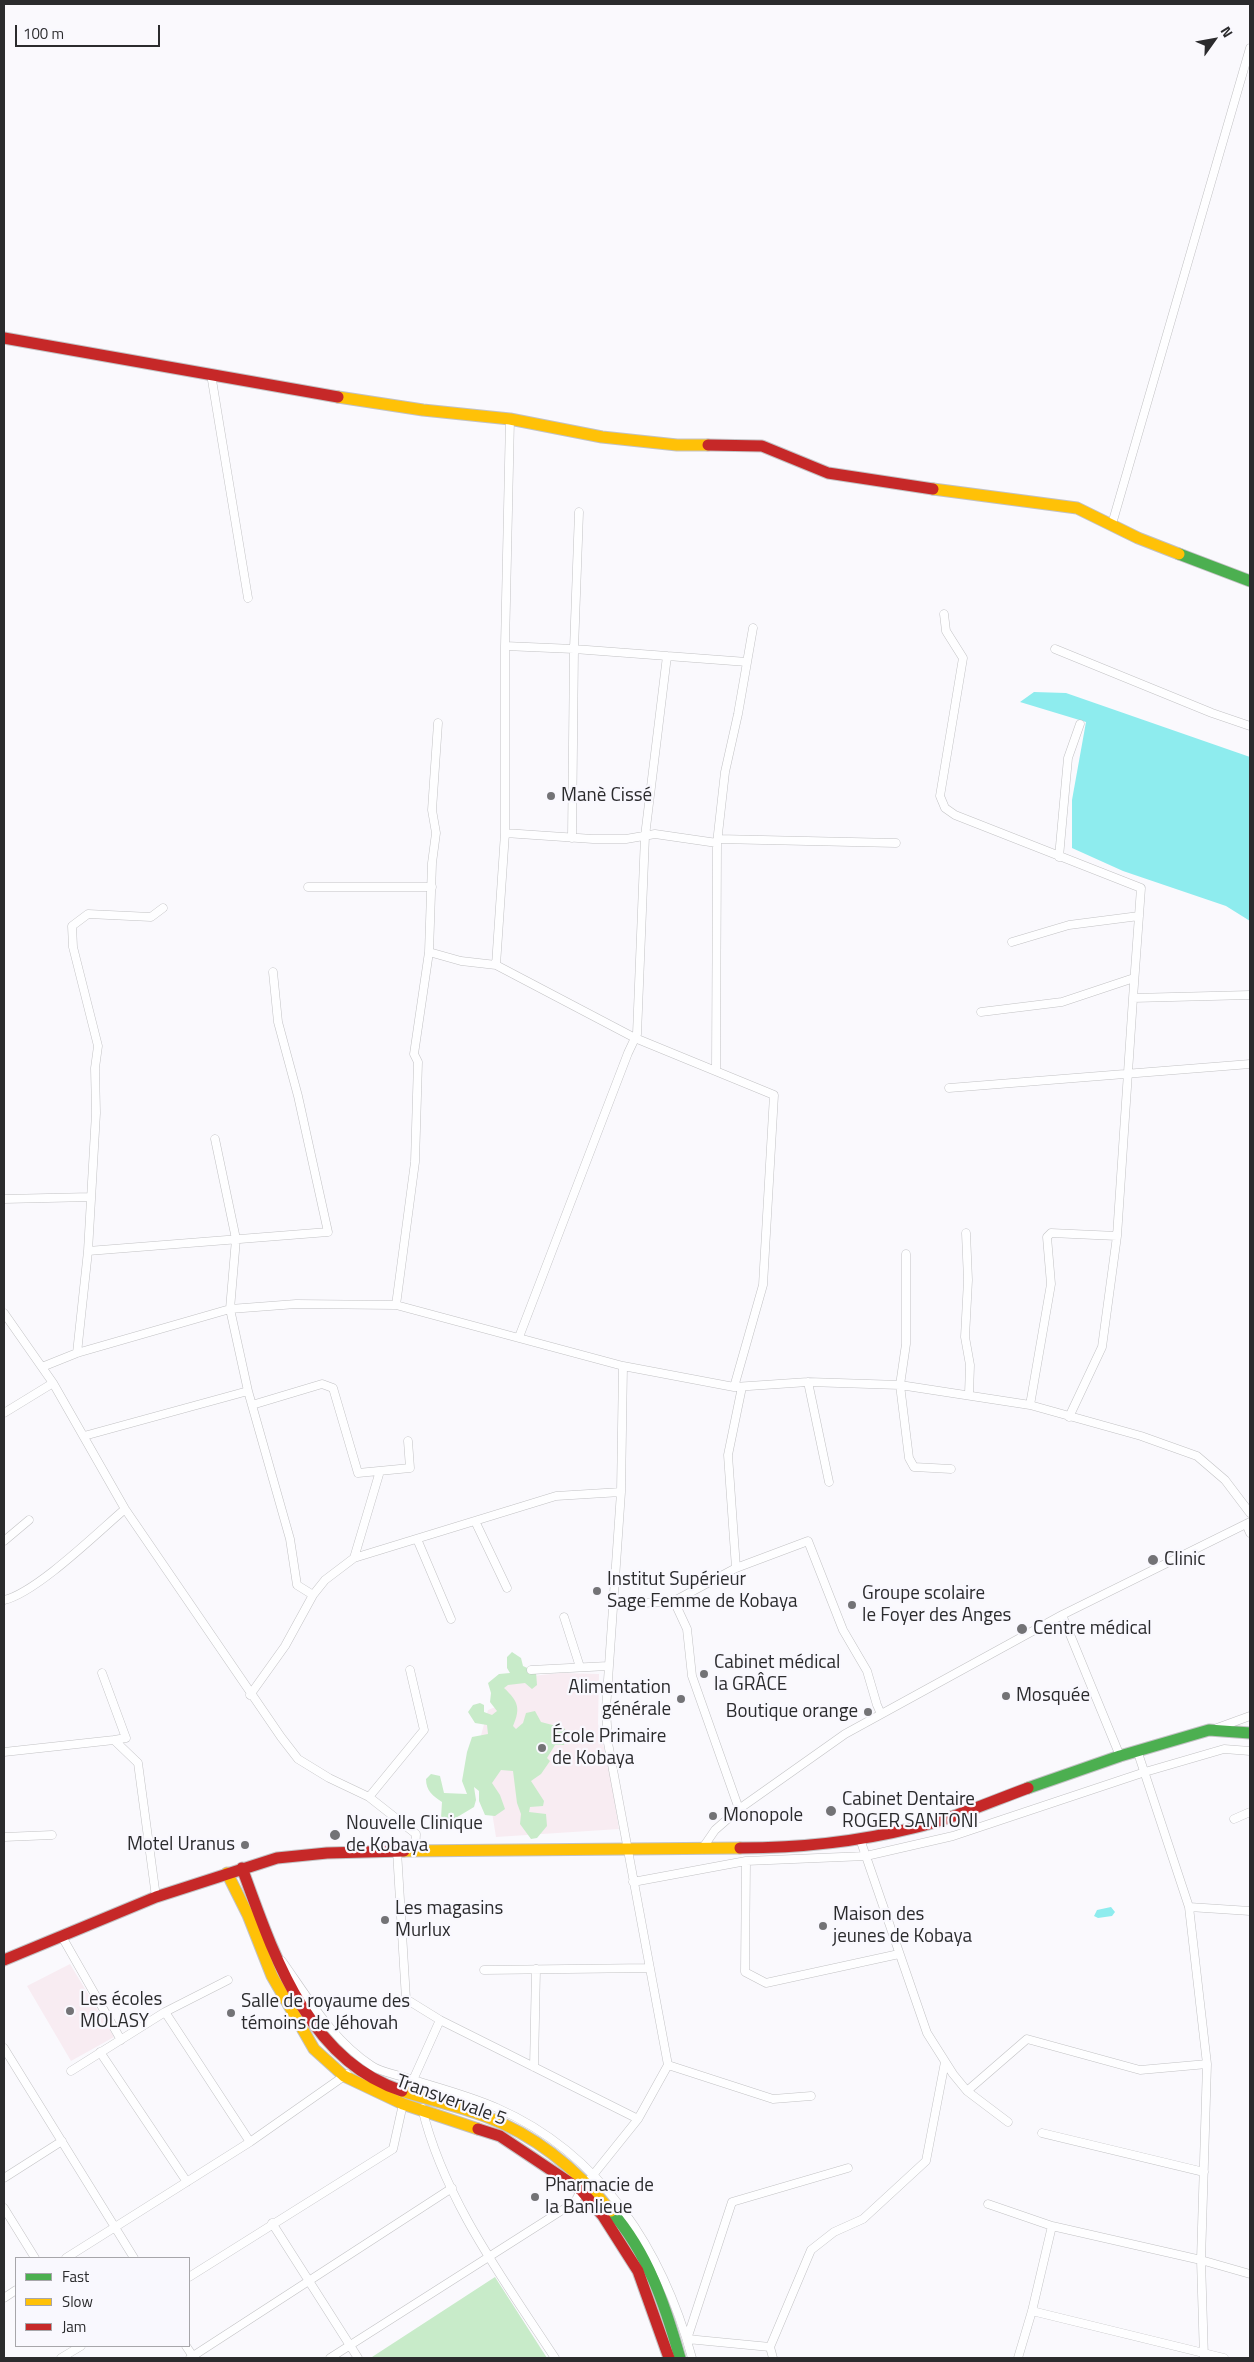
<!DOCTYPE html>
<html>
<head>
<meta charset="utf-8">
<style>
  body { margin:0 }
  #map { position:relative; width:1254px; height:2362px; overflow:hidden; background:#faf9fd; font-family:"Titillium Web",sans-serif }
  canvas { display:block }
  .frame { position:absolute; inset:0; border:5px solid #2b2b2d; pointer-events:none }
  .legend { position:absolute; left:15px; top:2257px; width:175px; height:90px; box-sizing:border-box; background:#f9f8fe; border:1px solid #a7a6aa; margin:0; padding:6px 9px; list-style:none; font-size:15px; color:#2b2b2d }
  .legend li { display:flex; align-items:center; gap:10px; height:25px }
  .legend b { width:25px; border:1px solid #a7a6aa }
  .north { position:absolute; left:1189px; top:15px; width:50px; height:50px; -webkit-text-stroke:4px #f9f8fe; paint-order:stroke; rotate:58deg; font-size:14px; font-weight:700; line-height:20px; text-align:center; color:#2b2b2d }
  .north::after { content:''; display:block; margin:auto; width:18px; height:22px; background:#2b2b2d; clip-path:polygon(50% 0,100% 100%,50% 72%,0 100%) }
  .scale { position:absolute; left:15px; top:25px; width:145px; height:22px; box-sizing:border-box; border:2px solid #2b2b2d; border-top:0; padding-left:6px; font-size:15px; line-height:18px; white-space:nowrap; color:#2b2b2d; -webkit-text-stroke:4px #f9f8fe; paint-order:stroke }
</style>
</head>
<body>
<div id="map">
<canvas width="1254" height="2362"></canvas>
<div class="frame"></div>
<ul class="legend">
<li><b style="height:6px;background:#4caf50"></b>Fast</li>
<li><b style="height:6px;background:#ffc107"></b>Slow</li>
<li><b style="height:6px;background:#c62828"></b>Jam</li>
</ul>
<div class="north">N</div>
<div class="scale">100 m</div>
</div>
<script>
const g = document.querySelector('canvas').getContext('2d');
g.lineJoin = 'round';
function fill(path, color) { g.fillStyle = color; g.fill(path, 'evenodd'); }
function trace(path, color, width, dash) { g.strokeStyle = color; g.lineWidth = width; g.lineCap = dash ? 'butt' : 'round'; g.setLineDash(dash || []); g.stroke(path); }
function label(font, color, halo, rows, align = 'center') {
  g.font = font + ' "Titillium Web",sans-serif'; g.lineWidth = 4.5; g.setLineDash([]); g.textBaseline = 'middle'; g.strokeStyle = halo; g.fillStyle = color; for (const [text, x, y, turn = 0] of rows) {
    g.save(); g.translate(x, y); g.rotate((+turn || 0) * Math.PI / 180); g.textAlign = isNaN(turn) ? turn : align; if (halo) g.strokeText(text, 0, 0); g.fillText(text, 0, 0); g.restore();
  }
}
fill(new Path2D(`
  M 561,1673 L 599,1674 L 598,1724 L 610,1772 L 619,1829 L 496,1837 L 480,1739 L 488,1710 L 498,1706 L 492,1680 Z
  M 70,1964 L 114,2037 L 71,2061 L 27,1986 Z`), '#f8ecf2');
fill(new Path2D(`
  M 512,1652 L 521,1658 L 523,1666 L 536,1672 L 537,1685 L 532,1689 L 525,1683 L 508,1685 L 504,1688 C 518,1701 521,1708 513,1726 L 516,1729 L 523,1723 L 526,1713 L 535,1711 L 541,1722 L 564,1728 L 568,1734 L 564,1745 L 555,1745 L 547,1758 L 550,1761 L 541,1774 L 531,1781 L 544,1801 L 543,1806 L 530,1807 L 529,1812 L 546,1814 L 547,1826 L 537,1838 L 531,1839 L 520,1824 L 521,1814 L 517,1803 L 513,1771 L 501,1770 L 492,1783 L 500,1795 L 505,1809 L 495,1816 L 485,1815 L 479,1801 L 479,1791 L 474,1787 L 476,1800 L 474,1807 L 449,1822 L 441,1818 L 442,1802 C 433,1796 426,1791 426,1779 L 431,1774 L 440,1776 L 444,1793 L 467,1794 L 462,1781 L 467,1752 L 472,1737 L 488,1734 L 487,1725 L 475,1723 L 468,1712 L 473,1705 L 480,1703 L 484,1705 L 484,1712 L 492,1715 L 497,1711 L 490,1702 L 491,1693 L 488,1683 L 499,1674 L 510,1673 L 507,1668 L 507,1657 Z
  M 495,2277 L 547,2358 L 373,2358 L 372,2357 Z`), '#c8ebc9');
fill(new Path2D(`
  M 1034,692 L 1066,693 L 1250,757 L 1250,921 L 1226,906 L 1123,871 L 1072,848 L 1072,800 L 1086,722 L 1020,702 Z
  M 1111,1907 L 1115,1912 L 1112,1916 L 1098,1918 L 1094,1916 L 1097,1910 Z`), '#8eecee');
const street = new Path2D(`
  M 211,374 L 248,598
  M 1112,524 L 1250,48
  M 944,614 L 946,631 L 963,658 L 940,796 L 945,808 L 955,815 L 1141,888 L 1133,998 L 1250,995
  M 505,646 L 574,649 L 747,662
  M 1055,649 L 1212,713 L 1250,726
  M 505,833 L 505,646 L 510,419
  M 572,838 L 574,649 L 579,512
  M 718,839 L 896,843
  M 1059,857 L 1068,758 L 1080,724
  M 308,887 L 432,887
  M 1012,942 L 1069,925 L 1139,916
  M 429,952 L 461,961 L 496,965 L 505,833 L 593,839 L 626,839 L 655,834 L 717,843 L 725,772 L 738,714 L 753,628
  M 496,965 L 635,1038 L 774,1095 L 763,1285 L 734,1387
  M 981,1012 L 1062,1002 L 1134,978
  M 716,1071 L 717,843
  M 949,1088 L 1250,1064
  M 215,1139 L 236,1239 L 230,1309 L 248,1391 L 290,1539 L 297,1585 L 313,1595
  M 4,1199 L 91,1197
  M 966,1233 L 968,1280 L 965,1337 L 970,1365 L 969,1394
  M 88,1251 L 328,1232 L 298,1096 L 278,1022 L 273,972
  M 906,1254 L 906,1344 L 900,1385 L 909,1458 L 914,1467 L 951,1469
  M 396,1305 L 415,1162 L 418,1062 L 414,1054 L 429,952 L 432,863 L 436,833 L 432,810 L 438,723
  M 4,1313 L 53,1383 L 125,1509 L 281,1737 L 298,1759 L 329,1778 L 369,1797 L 416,1834 L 415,1851
  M 519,1337 L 628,1053 L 637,1034 L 645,836 L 667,656
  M 77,1353 L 88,1251 L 96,1113 L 95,1068 L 98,1046 L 73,947 L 72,926 L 88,914 L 151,917 L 163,908
  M 42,1367 L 77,1353 L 230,1309 L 296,1304 L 396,1305 L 623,1366 L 734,1387 L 808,1382 L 900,1385 L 1030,1405 L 1141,1436 L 1197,1456 L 1225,1480 L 1250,1513
  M 808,1382 L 829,1482
  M 252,1405 L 322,1384 L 333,1388 L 358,1473 L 410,1468 L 408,1441
  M 1030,1405 L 1051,1284 L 1047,1237 L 1051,1233 L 1117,1236
  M 4,1413 L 53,1383
  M 1069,1417 L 1102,1347 L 1117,1236 L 1133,998
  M 84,1436 L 248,1391
  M 475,1521 L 507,1588
  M 1246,1524 L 1250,1533
  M 417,1539 L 451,1619
  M 4,1541 L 29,1520
  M 354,1558 L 380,1471
  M 736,1568 L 728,1455 L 742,1387
  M 4,1600 C 36,1593 98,1532 125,1509
  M 674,1601 L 687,1629 L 692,1676 L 739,1809
  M 613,1605 L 674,1601 L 736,1568 L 808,1541 L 843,1630 L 867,1671 L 877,1705 L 881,1714
  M 1062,1615 L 1120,1756
  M 564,1617 L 580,1667
  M 531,1670 L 608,1666
  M 102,1673 L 126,1738 L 114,1740
  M 250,1695 L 285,1646 L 313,1595 L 325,1580 L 354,1558 L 556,1496 L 621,1492
  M 1217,1728 L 1250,1716
  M 1137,1750 L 1189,1907 L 1207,2064 L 1201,2260 L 1204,2358
  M 4,1752 L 114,1740 L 138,1763 L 156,1897
  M 369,1797 L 424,1730 L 410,1670
  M 1234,1819 L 1250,1812
  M 4,1837 L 52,1835
  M 860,1839 L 927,2033 L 953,2074 L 967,2091 L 1008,2122
  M 702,1849 L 715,1830 L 739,1809 L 845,1734 L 1062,1615 L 1250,1522
  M 397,1851 L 406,1999 L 440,2020 L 638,2119
  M 746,1861 L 745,1972 L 766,1983 L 899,1954
  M 633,1882 L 746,1861 L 866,1856 L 953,1836 L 1145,1772 L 1224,1749 L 1250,1751
  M 1189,1907 L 1250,1911
  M 61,1935 L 121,2040
  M 282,1961 C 309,1999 332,2040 372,2066 C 381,2072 394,2074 404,2077 C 435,2087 468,2095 497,2108 C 602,2154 663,2251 692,2358
  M 484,1970 L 650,1968
  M 165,2012 L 250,2142
  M 4,2048 L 134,2258
  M 100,2052 L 187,2182
  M 668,2065 L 773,2099 L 811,2096
  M 534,2067 L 536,1969
  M 71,2071 L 165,2012 L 228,1980
  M 413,2080 L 440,2020
  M 967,2091 L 1027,2039 L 1140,2070 L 1207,2064
  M 422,2108 C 444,2200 504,2280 555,2358
  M 1042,2133 L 1204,2172
  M 4,2178 L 62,2141
  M 988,2204 L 1052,2226 L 1201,2260 L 1250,2274
  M 4,2208 L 35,2258
  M 272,2223 L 358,2358
  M 66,2258 L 250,2142 L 347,2074
  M 189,2277 L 393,2149 L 403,2104
  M 4,2298 L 16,2290
  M 1032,2311 L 1224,2358
  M 186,2346 L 194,2358
  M 770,2347 L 811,2250 L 834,2232 L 863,2219 L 926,2161 L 945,2062
  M 61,2358 L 81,2346
  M 190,2358 L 452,2188
  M 330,2358 L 575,2202 L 581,2190 L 638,2119 L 668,2065 L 608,1743 L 606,1709 L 621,1492 L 623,1366
  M 773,2358 L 770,2347 L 687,2339 L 732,2202 L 848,2168
  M 1018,2358 L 1032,2311 L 1052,2226`);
const fast = new Path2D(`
  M 1179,554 L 1250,581
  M 1028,1788 L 1120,1756 L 1209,1730 L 1250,1733
  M 611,2211 C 648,2253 665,2305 680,2358`);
const slow = new Path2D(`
  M 338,397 L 423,410 L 510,419 L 602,437 L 677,445 L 708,445
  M 933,489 L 1077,508 L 1138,538 L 1179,554
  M 404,1851 L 740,1848
  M 227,1873 L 248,1915 L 272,1976 L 314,2049 L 344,2076 L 403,2104 L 478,2129
  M 402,2091 C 430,2100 459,2106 487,2117 C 537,2136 577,2170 611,2211`);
const jam = new Path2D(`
  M 4,338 L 338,397
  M 708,445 L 762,446 L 828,473 L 933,489
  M 740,1848 C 798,1848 856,1842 913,1828 C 952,1819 990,1802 1028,1788
  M 242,1868 C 273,1953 307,2060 402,2091
  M 4,1960 L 156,1897 L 277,1858 L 327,1853 L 404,1851
  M 478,2129 L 500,2136 L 581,2190 L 603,2216 L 638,2271 L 669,2358`);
trace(street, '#c2c2c4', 9);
trace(fast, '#c2c2c4', 13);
trace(slow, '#c2c2c4', 13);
trace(jam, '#c2c2c4', 13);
trace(street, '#fefeff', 8);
trace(fast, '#4caf50', 11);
trace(slow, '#ffc107', 11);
trace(jam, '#c62828', 11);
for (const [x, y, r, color] of [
  [551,796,5,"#737376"],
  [1153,1560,6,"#737376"],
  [597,1591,5,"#737376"],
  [852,1605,5,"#737376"],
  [1022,1629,6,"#737376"],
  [704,1674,5,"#737376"],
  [1006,1696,5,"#737376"],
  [681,1699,5,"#737376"],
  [868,1712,5,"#737376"],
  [542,1748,5,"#737376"],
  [831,1811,6,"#737376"],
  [713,1816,5,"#737376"],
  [335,1835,6,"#737376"],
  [245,1845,5,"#737376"],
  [385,1920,5,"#737376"],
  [823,1926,5,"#737376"],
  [70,2011,5,"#737376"],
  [231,2013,5,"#737376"],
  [535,2197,5,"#737376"]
]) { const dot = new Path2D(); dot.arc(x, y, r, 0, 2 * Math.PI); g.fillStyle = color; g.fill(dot); trace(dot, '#f9f8fe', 2); }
label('19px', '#2b2b2d', '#f9f8fe', [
  ["Manè Cissé",561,796],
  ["Clinic",1164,1560],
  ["Institut Supérieur",607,1580],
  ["Sage Femme de Kobaya",607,1602],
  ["Groupe scolaire",862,1594],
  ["le Foyer des Anges",862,1616],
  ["Centre médical",1033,1629],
  ["Cabinet médical",714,1663],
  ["la GRÂCE",714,1685],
  ["Alimentation",671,1688,"right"],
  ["générale",671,1710,"right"],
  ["Mosquée",1016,1696],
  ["Boutique orange",858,1712,"right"],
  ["École Primaire",552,1737],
  ["de Kobaya",552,1759],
  ["Cabinet Dentaire",842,1800],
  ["ROGER SANTONI",842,1822],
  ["Monopole",723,1816],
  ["Nouvelle Clinique",346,1824],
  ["de Kobaya",346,1846],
  ["Motel Uranus",235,1845,"right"],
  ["Les magasins",395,1909],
  ["Murlux",395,1931],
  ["Maison des",833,1915],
  ["jeunes de Kobaya",833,1937],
  ["Les écoles",80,2000],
  ["MOLASY",80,2022],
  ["Salle de royaume des",241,2002],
  ["témoins de Jéhovah",241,2024],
  ["Pharmacie de",545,2186],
  ["la Banlieue",545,2208]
], 'left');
label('19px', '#2b2b2d', '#f9f8fe', [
  ["Transvervale 5",451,2101,20]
]);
</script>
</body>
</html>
